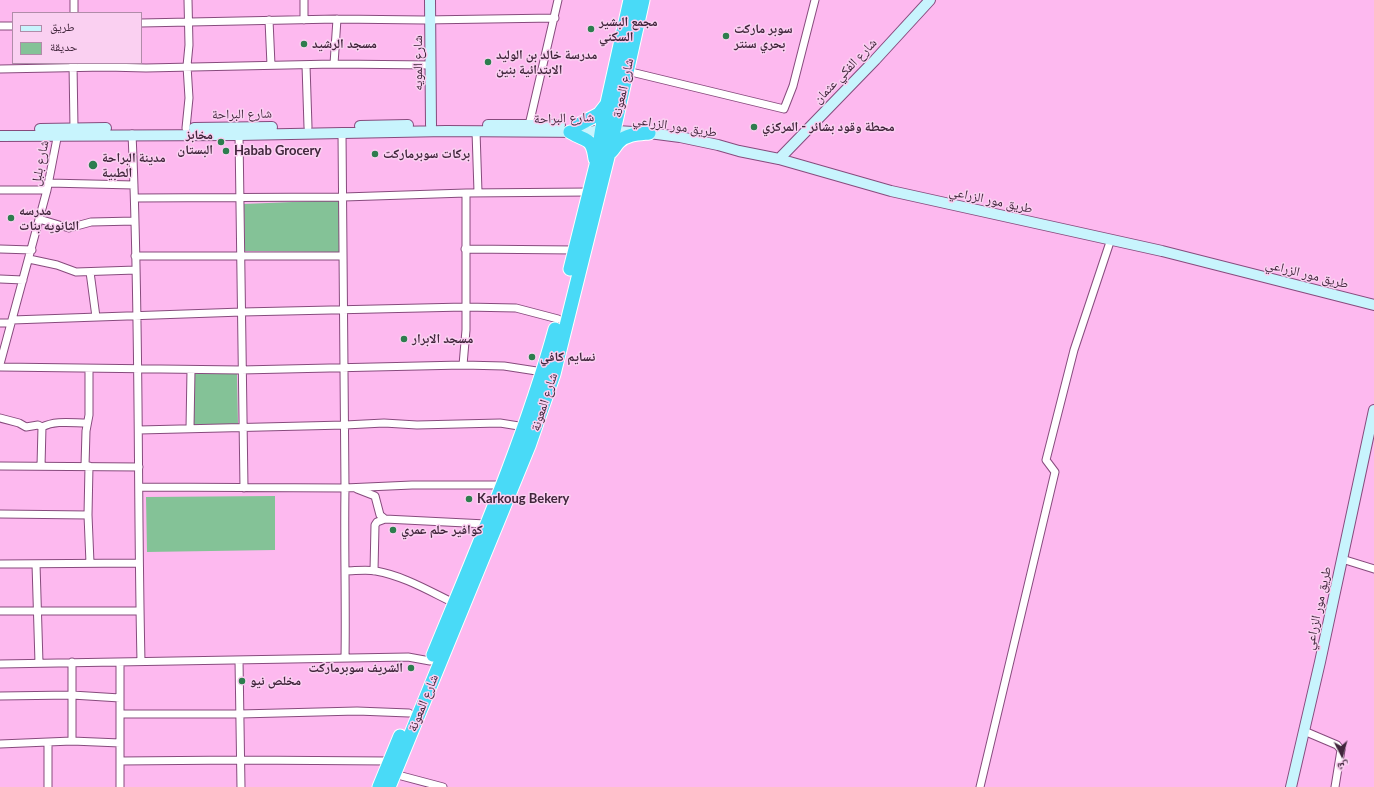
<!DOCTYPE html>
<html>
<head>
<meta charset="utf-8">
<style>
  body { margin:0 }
  #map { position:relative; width:1374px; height:787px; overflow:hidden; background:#fdb9ef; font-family:Lato,"Noto Naskh Arabic",sans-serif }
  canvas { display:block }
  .legend { position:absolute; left:12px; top:12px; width:130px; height:52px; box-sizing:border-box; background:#fad0f1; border:1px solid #b08ca9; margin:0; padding:5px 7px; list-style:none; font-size:12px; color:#41263c }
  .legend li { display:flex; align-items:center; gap:8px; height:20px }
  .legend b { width:20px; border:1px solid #b08ca9 }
  .north { position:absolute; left:1322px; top:735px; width:40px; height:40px; -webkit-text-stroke:3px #fad0f1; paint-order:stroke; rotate:174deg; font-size:11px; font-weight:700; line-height:16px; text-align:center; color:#41263c }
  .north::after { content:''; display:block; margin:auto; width:14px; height:18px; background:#41263c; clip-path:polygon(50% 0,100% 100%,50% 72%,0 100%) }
</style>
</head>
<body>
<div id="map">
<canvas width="1374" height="787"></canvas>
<ul class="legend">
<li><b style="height:5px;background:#c8f4fd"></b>طريق</li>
<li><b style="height:11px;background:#84c297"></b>حديقة</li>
</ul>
<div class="north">ش</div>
</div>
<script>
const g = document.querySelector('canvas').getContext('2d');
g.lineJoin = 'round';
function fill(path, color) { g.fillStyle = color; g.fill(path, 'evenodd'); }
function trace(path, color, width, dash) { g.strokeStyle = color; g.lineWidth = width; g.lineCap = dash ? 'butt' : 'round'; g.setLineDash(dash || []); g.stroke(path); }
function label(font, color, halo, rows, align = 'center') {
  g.font = font + ' Lato,"Noto Naskh Arabic",sans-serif'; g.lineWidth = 3; g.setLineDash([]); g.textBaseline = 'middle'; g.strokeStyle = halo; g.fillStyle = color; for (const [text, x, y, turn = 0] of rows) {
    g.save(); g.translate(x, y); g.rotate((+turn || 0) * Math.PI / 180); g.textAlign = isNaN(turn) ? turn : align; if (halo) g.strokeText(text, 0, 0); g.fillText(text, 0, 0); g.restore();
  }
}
fill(new Path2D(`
  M 340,200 L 339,252 L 245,251 L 244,204 Z
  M 193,374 L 237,374 L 238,425 L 193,425 Z
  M 275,496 L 275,550 L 147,552 L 146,497 Z`), '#84c297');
const street = new Path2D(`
  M 74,0 L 74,13
  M 304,0 L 304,20
  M 269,20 L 271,65
  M 141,23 L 337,19 L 424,20 L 555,18
  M 0,26 L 13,26
  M 73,64 L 74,128
  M 334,64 L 337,19
  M 306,65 L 308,127
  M 0,69 L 106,67 L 146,68 L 334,64 L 431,65
  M 627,71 L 784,109 L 793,86 L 815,0
  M 529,125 L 558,0
  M 186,128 L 189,98 L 187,66 L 189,45 L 188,0
  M 476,131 L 478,192
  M 342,133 L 345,488 L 412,485 L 502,485
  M 132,134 C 140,310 137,485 141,661
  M 239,135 L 244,488
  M 48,183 L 134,185
  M 0,190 L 47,190
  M 135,198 L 344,197 L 466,193 L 589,192
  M 39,219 L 69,228 L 91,222 L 135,221
  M 0,249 L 32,250
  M 465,249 L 575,250
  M 135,256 L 343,256
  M 29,259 L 57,265 L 76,272 L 136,270
  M 90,272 L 96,317
  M 0,279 L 23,280
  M 12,320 L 242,312 L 465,307 L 516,308 L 558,319
  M 0,323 L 11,323
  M 0,364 L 47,190 L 58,133
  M 463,365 L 466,330 L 466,193
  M 0,367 L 241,370 L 463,365 L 504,366 L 543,372
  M 0,418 L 19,423 L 26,427 L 38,425 L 42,427 C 56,420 72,423 87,423
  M 190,428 L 191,370
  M 139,430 L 345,425 L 384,423 L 417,425 L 500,423 L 525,427
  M 0,466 L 139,467
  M 41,466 L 42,427
  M 85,466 L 86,431 L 89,415 L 89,369
  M 89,466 L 88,515 L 90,563
  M 139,487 L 345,488 C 344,545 346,601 345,658
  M 357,489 L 375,496 L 380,515 L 385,519 L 486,524
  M 0,514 L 88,515
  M 1342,559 L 1374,569
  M 0,564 L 139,563
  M 36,564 L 39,663
  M 345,571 C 355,571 366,569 376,571 C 404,576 429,591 454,603
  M 374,571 L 375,525 L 377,522 L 385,519
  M 0,611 L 140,611
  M 239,660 L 241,787
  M 72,662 L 72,741
  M 120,662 L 120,787
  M 0,664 L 408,657 L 430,661
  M 0,696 L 72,695 L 120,698
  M 120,714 L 240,714 L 357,711 L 409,713
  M 1304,731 L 1337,745 L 1341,750 L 1335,787
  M 0,744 L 72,741 L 120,743
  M 120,761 L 240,760 L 389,761
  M 394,774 L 443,787
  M 48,787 L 48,743
  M 980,787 L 1055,472 L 1046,460 L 1074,350 L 1111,239`);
const secondary = new Path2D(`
  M 430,0 L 431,125
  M 488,125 L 560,125
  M 360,126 L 408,125
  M 194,128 L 272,127
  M 40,129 L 106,128
  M 0,136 L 239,135 L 446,131 L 589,132 L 601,130 L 649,133 L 680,137 L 718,145 L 739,151 L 779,159 L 891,191 L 1162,251 L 1374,305
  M 779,159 L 875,60 L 930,0
  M 1291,787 L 1320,662 L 1374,410`);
const highway = new Path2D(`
  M 578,125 L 599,114 L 606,105
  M 570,132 C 586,142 592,136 595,159
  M 611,152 C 614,149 616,145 619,142 C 627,134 639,134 649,133
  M 570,269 L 596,165 L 603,121 L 630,0
  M 433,655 C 477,548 524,441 555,329
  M 379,787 L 400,736
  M 389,787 L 529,446 L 554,374 L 609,153 L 643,0`);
trace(street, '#874b7d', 9);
trace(secondary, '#874b7d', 12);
trace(highway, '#fff', 15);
trace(street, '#fff', 7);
trace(secondary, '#c8f4fd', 10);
trace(highway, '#49daf7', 13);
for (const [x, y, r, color] of [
  [591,29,4,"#2d7d4e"],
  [726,36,4,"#2d7d4e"],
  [304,44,4,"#2d7d4e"],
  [488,62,4,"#2d7d4e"],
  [754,127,4,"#2d7d4e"],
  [221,142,4,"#2d7d4e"],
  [226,151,4,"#2d7d4e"],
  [375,154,4,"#2d7d4e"],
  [93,165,5,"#2d7d4e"],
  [11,218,4,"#2d7d4e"],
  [404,339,4,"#2d7d4e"],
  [532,357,4,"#2d7d4e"],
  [469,499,4,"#2d7d4e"],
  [393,530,4,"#2d7d4e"],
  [411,668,4,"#2d7d4e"],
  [242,681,4,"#2d7d4e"]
]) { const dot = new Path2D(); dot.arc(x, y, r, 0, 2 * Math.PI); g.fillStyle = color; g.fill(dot); trace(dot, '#fad0f1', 1.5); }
label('bold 13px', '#41263c', '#fad0f1', [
  ["مجمع البشير",599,22],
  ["السكني",599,37],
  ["سوبر ماركت",734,29],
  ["بحري سنتر",734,44],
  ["مسجد الرشيد",312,44],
  ["مدرسة خالد بن الوليد",496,55],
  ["الابتدائية بنين",496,70],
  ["محطة وقود بشائر - المركزي",762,127],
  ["مخابز",213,135,"right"],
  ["البستان",213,150,"right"],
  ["Habab Grocery",234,151],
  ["بركات سوبرماركت",383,154],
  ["مدينة البراحة",102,158],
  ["الطبية",102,173],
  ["مدرسه",19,211],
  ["الثانويه بنات",19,226],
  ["مسجد الابرار",412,339],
  ["نسايم كافي",540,357],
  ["Karkoug Bekery",477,499],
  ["كوافير حلم عمري",401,530],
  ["الشريف سوبرماركت",403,668,"right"],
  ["مخلص نيو",250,681]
], 'left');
label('13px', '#41263c', '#fad0f1', [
  ["شارع المويه",418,63,-90],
  ["شارع الفكي عثمان",845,71,-46],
  ["شارع المعونة",623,88,-78],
  ["شارع البراحة",242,114,-1],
  ["شارع البراحة",564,118,-2],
  ["طريق مور الزراعي",675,126,9],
  ["شارع بلبل",40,163,-79],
  ["طريق مور الزراعي",991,200,12],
  ["طريق مور الزراعي",1307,274,14],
  ["شارع المعونة",544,402,-72],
  ["طريق مور الزراعي",1318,608,-78],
  ["شارع المعونة",423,703,-68]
]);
</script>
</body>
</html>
